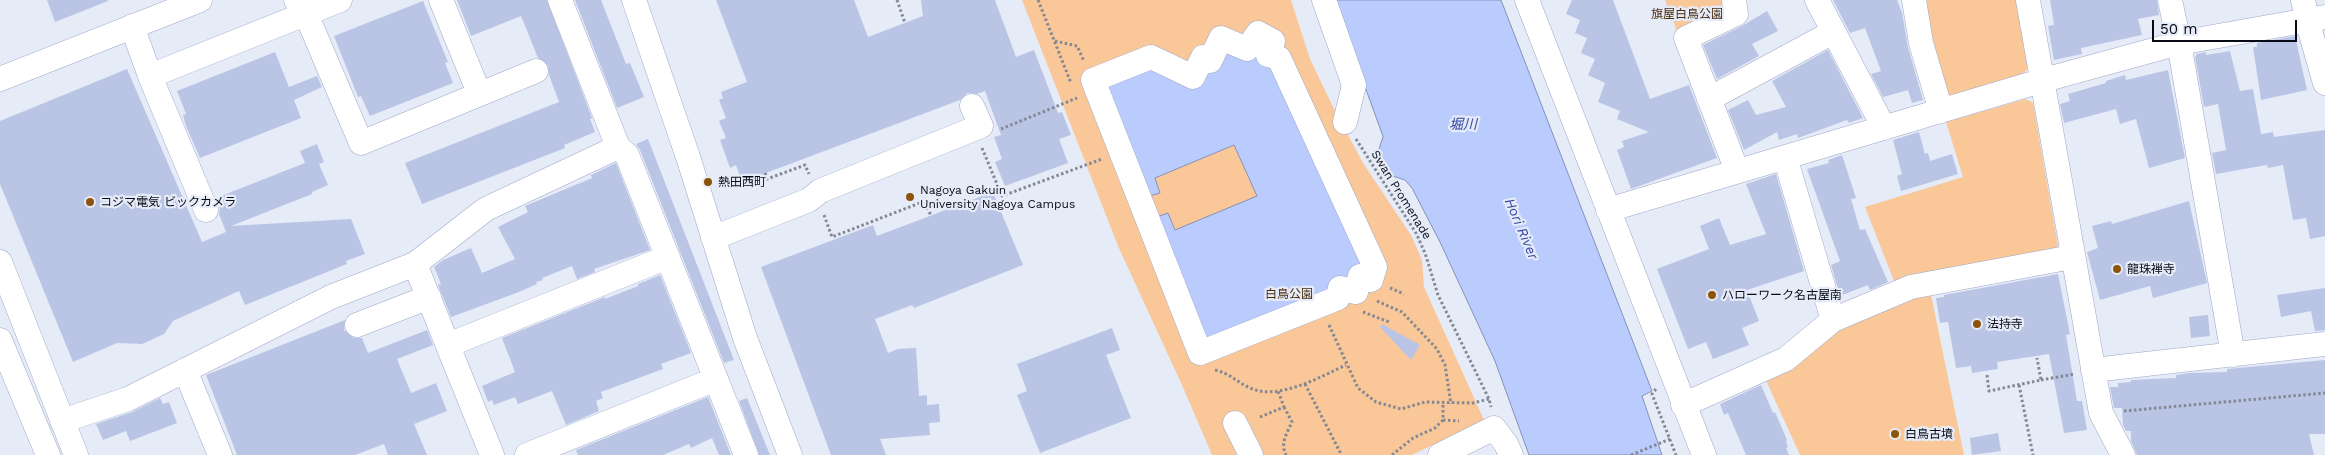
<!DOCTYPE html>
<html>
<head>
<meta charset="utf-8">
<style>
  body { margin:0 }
  #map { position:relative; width:2325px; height:455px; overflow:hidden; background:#e6ebf8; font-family:"Work Sans",sans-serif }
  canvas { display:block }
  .scale { position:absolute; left:2152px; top:20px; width:145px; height:22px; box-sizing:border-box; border:2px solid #080b16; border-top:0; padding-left:6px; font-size:15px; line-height:18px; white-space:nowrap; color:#080b16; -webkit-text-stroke:4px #e6ebf8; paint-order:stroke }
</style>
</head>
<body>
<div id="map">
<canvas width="2325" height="455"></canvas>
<div class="scale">50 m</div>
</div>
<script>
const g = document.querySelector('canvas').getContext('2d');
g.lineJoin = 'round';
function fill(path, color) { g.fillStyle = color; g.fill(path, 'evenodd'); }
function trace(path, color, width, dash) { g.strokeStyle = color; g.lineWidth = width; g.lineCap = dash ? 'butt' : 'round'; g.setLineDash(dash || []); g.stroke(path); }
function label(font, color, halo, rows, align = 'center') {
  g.font = font + ' "Work Sans","Noto Sans JP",sans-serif'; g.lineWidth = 4.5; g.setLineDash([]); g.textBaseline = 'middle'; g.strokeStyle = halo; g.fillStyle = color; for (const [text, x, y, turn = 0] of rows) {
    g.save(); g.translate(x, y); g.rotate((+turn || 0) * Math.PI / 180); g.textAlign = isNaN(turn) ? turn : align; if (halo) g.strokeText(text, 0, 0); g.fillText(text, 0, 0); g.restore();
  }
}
fill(new Path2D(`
  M 1022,0 L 1291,0 L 1310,59 L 1333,107 L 1363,163 L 1411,235 L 1422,260 L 1424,287 L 1484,420 L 1412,455 L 1212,455 L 1182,385 L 1118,246 Z
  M 1665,0 L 1728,0 L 1729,5 L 1678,34 Z
  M 1920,0 L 2016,0 L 2028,68 L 2022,75 L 1949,96 L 1941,92 Z
  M 2026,99 L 2033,103 L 2058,246 L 2053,253 L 1896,286 L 1865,207 L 1963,177 L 1946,122 Z
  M 1930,290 L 1964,455 L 1800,455 L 1764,376 L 1835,325 Z`), '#f9c798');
const water = new Path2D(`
  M 1334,0 L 1501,0 L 1652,391 L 1642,396 L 1662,455 L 1529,455 L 1495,361 L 1440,242 L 1412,188 L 1405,180 L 1386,174 L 1376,158 L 1383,137 Z
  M 1224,42 L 1277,61 L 1370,267 L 1333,294 L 1201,346 L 1151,219 L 1168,213 L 1175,230 L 1257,196 L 1234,145 L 1155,178 L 1160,193 L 1143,198 L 1097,82 L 1151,61 L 1195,82 Z`);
fill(water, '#bacbfe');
trace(water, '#8591b8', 1);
fill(new Path2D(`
  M 47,0 L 108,0 L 108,1 L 55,22 Z
  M 457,0 L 547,0 L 592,118 L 590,119 L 595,132 L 564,145 L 565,148 L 422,204 L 405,163 L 559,102 L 549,75 L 548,65 L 538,58 L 521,16 L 471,36 Z
  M 575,0 L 601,0 L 626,64 L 630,63 L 644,97 L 617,108 Z
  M 716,0 L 854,0 L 868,37 L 923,16 L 921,0 L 995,0 L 1016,57 L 1034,50 L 1058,113 L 1062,112 L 1071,135 L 1059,139 L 1068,163 L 1005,186 L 995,162 L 1002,159 L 994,137 L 1001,135 L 985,91 L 977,94 L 967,93 L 960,100 L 742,182 L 736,165 L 730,168 L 720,140 L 726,138 L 719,121 L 726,118 L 719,100 L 723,98 L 721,92 L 747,82 Z
  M 1572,0 L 1613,0 L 1650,99 L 1689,85 L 1717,158 L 1631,189 L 1617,150 L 1624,147 L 1622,141 L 1649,132 L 1617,119 L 1620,111 L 1598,102 L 1605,83 L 1588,75 L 1595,59 L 1581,53 L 1587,38 L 1575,33 L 1580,20 L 1566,14 Z
  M 1833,0 L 1897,0 L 1902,13 L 1908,47 L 1923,100 L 1912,103 L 1908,90 L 1883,97 L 1871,74 L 1881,71 L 1865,28 L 1850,33 Z
  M 2050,0 L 2157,0 L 2159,15 L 2138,19 L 2142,35 L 2081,48 L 2082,54 L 2054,60 L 2048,26 L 2054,25 Z
  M 423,1 L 448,62 L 445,63 L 453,83 L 370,116 L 361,96 L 358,97 L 334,36 Z
  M 1767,11 L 1778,31 L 1752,44 L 1759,56 L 1717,79 L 1703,45 L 1742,26 Z
  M 2295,36 L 2307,90 L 2261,100 L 2253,47 L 2257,47 L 2257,43 Z
  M 1828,50 L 1863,118 L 1849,123 L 1847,120 L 1798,138 L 1797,134 L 1779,140 L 1777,132 L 1744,150 L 1728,110 L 1748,100 L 1756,115 L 1786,107 L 1772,81 Z
  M 2230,51 L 2240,91 L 2253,89 L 2261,134 L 2273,132 L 2274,137 L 2325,130 L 2325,236 L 2310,239 L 2306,218 L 2293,220 L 2283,165 L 2268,168 L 2267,165 L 2216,174 L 2212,153 L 2226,150 L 2218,104 L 2204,107 L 2195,57 L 2197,54 L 2206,52 L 2206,55 Z
  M 275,52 L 289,87 L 317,76 L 322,87 L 294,100 L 301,118 L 200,158 L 186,126 L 183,115 L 186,114 L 177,91 Z
  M 127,69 L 202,242 L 226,232 L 219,214 L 220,208 L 216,198 L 305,163 L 300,151 L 317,144 L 324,162 L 319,164 L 328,185 L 312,192 L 312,194 L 231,226 L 351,219 L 365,254 L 346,261 L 347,264 L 245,305 L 239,291 L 173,321 L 164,334 L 142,344 L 117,343 L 73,362 L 0,184 L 0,121 Z
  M 2168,70 L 2185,158 L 2149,168 L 2136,119 L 2120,124 L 2116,109 L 2064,123 L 2060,104 L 2070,101 L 2068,94 L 2106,83 L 2106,81 L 2125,75 L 2126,80 Z
  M 1919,132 L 1925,154 L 1928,153 L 1930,161 L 1952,154 L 1958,174 L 1901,191 L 1897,176 L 1902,174 L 1893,140 Z
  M 648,139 L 734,360 L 724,363 L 640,150 L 636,144 Z
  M 1842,155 L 1856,198 L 1851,199 L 1860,230 L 1865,229 L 1888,282 L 1870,290 L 1868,285 L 1840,296 L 1831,265 L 1840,261 L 1807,169 L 1829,163 L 1828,160 Z
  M 616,163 L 650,250 L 594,269 L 595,272 L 577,279 L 572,266 L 542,278 L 543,280 L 536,282 L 537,284 L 519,292 L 451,317 L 438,285 L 441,284 L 434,267 L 443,260 L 471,248 L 482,273 L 515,259 L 498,227 L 528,212 L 525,206 L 592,178 L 591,175 Z
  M 1776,174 L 1804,271 L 1747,290 L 1759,321 L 1742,328 L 1749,345 L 1713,359 L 1706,342 L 1688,349 L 1657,269 L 1709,249 L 1700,226 L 1719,218 L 1730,245 L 1766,234 L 1746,184 Z
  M 993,192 L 1023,265 L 914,308 L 912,305 L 875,319 L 888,353 L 898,349 L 916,348 L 919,396 L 927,395 L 927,405 L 939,404 L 940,422 L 929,423 L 930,435 L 880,439 L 886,455 L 831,455 L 761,267 L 873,225 L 877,236 Z
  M 2189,201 L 2207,283 L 2153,298 L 2150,286 L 2100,300 L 2087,252 L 2098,248 L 2092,226 L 2111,221 L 2112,224 Z
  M 2058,274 L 2070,334 L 2066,335 L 2077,401 L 2082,401 L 2087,430 L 2064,433 L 2049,354 L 1997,362 L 1998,369 L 1972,373 L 1971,366 L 1956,368 L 1948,322 L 1940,323 L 1936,298 L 1944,297 L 1944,295 Z
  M 660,275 L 691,353 L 661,364 L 663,369 L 601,392 L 603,398 L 596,401 L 599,411 L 566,425 L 552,391 L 518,404 L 515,397 L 494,405 L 492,400 L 488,402 L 482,386 L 515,372 L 502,338 L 605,297 L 605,299 L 638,286 L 638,284 Z
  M 2325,288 L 2325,330 L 2315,331 L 2311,311 L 2281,317 L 2277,295 Z
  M 2208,315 L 2210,336 L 2191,338 L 2189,317 Z
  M 345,320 L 344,330 L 354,338 L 362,338 L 368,353 L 427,330 L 433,345 L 397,359 L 411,393 L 436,383 L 447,411 L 414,424 L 427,455 L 388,455 L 384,444 L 355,455 L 237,455 L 206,375 Z
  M 1382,324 L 1420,345 L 1411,360 L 1380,327 Z
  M 1112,328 L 1120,350 L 1106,355 L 1131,418 L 1040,453 L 1017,395 L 1027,391 L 1017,364 Z
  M 2325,360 L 2325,434 L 2309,434 L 2314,455 L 2137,455 L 2131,441 L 2131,431 L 2126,431 L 2123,425 L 2122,408 L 2114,408 L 2110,387 L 2118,387 L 2118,383 L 2131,382 L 2131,380 L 2176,378 L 2176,375 L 2189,373 L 2227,372 L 2227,369 Z
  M 1761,385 L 1773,413 L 1775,412 L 1787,440 L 1786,441 L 1788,447 L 1786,448 L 1789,455 L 1746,455 L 1728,413 L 1724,415 L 1720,404 Z
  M 708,397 L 731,455 L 719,455 L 712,438 L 691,448 L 689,444 L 663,455 L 578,455 L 576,450 Z
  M 160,398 L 163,404 L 169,402 L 177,423 L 130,441 L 126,431 L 103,440 L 96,424 L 132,412 Z
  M 747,398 L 770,455 L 759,455 L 739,401 Z
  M 1998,433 L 2001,451 L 1972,455 L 1970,438 Z`), '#bac5e6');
const minor = new Path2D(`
  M 296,0 L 306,14 L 361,143 L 536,71
  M 441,0 L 479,93
  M 560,0 L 618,147 L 627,155 L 746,455
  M 634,0 L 688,157 L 745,338 L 790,455
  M 1324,0 L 1354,85 L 1345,122
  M 1527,0 L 1704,455
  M 1734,0 L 1736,14 L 1686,38 L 1737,171
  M 1817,0 L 1884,128
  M 1914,0 L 1921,43 L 1941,111
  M 2028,0 L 2101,413 L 2123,455
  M 2170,0 L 2179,43 L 2233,355
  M 2303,0 L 2307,20 L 2325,83
  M 132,26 L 150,76 L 206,210
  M 1258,33 L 1273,41 L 1268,55 L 1279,58 L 1375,267 L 1371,280 L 1360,276 L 1356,292 L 1340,288 L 1338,298 L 1200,353 L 1093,80 L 1151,57 L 1193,77 L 1203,57 L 1210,61 L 1221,38 L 1247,49 Z
  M 150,76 L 340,0
  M 0,79 L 200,0
  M 1709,99 L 1833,32
  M 1785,157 L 1833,320
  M 1608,210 L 2044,80 L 2179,43 L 2325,17
  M 713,238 L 809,200 L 820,191 L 981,126 L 972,106
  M 0,262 L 76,455
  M 415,264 L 492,455
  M 357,325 L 429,297
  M 0,340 L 48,455
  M 448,345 L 668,257
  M 185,370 L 220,455
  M 2093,370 L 2325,344
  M 1683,405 L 1786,359 L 1833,320 L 1911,287 L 2072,257
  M 62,421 L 128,399 L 331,297 L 415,264 L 486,209 L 618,147
  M 1235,423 L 1251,455
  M 527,455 L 716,379
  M 1440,455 L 1494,428 L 1506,444 L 1511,455`);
trace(minor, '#9ea8c9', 25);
trace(new Path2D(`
  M 897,0 L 905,23
  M 1038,0 L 1071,83
  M 1055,41 L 1077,46 L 1084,61
  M 1001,129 L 1077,98
  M 1356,139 L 1416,233 L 1425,253 L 1438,295 L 1489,399 L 1491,407
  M 982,148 L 1002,196 L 1102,159
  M 765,173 L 767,179 L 805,165 L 809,174
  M 824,215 L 832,237 L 925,201 L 931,216
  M 1390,288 L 1404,294
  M 1377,301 L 1402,312 L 1437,349 L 1445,365 L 1451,404
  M 1363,312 L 1389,322
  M 1329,325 L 1358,388 L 1376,402 L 1401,409 L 1425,402 L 1473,403 L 1489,399
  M 1215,370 C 1229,373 1237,382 1250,388 C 1278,401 1320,377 1346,365
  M 1987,375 L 1989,391 L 2041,380 L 2037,358
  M 2041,380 L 2075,374
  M 1305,384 L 1341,454
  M 2019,385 L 2033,455
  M 1656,389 L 1652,394 L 1676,455
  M 1284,407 L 1292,422 C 1287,433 1280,443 1286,455
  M 2124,411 L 2325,393
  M 1260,417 L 1284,407 L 1278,391
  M 1443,420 L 1459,421
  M 1392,455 L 1413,438 L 1435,428 L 1443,420 L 1443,403
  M 1631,455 L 1670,439`), '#848894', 3, [2.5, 2.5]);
trace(minor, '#fff', 24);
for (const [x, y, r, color] of [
  [708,182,5,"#8c530a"],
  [910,197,5,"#8c530a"],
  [90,202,5,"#8c530a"],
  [2117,269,5,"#8c530a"],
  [1712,295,5,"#8c530a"],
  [1977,324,5,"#8c530a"],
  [1895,434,5,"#8c530a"]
]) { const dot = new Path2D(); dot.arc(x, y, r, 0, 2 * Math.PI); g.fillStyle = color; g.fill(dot); trace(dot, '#e6ebf8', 2); }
label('12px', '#4a2d0e', '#e6ebf8', [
  ["旗屋白鳥公園",1687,14],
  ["白鳥公園",1289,294]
]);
label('12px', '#080b16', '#e6ebf8', [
  ["熱田西町",718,182],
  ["Nagoya Gakuin",920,190],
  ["University Nagoya Campus",920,204],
  ["コジマ電気 ビックカメラ",100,202],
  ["龍珠禅寺",2127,269],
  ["ハローワーク名古屋南",1722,295],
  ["法持寺",1987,324],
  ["白鳥古墳",1905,434]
], 'left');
label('12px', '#080b16', '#e6ebf8', [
  ["Swan Promenade",1401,195,58]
]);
label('italic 14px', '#3648a6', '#e6ebf8', [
  ["堀川",1463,125],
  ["Hori River",1521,229,67]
]);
</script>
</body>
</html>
